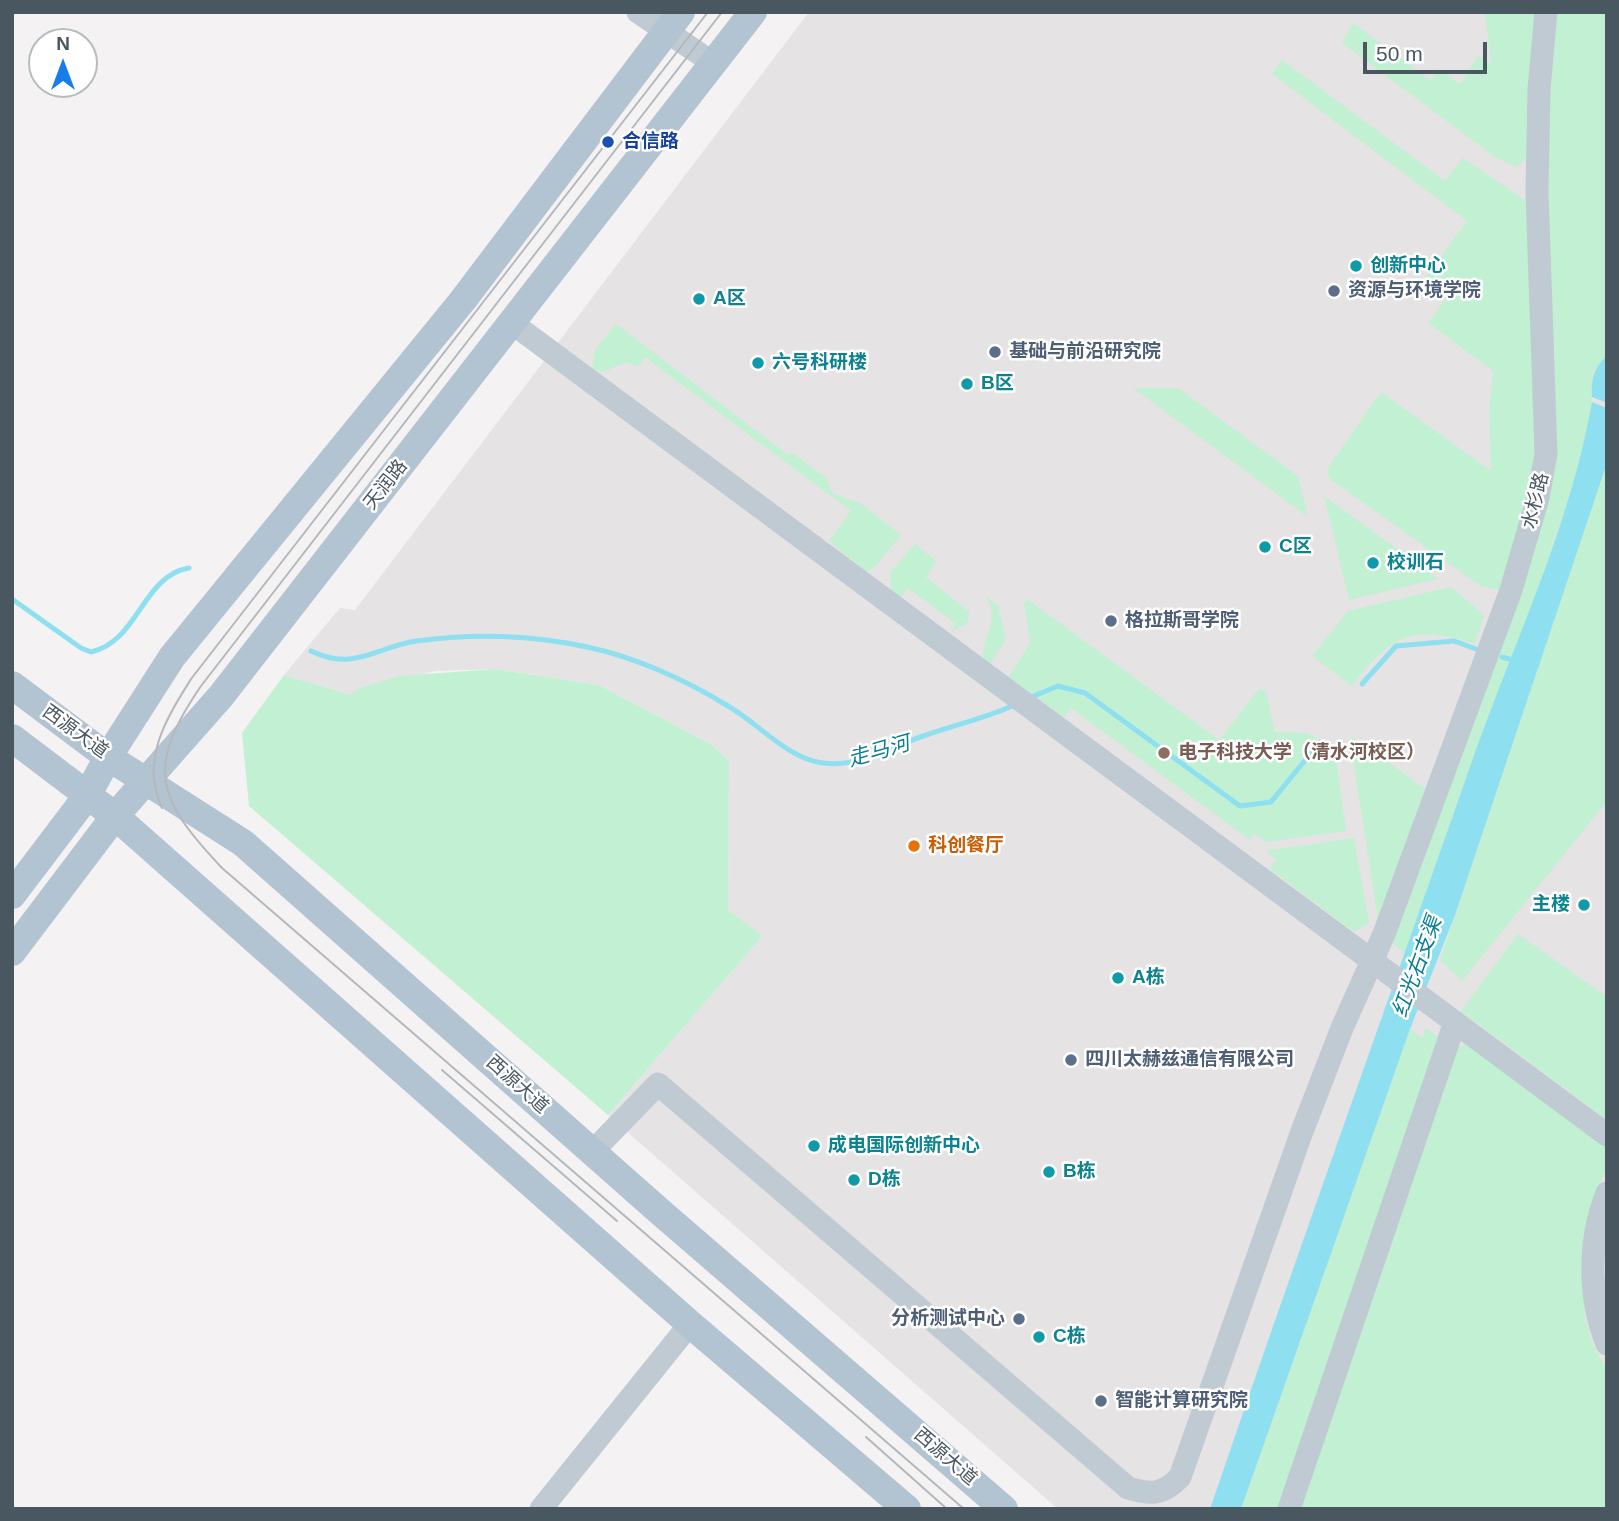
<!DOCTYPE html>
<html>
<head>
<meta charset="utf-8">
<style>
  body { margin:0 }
  #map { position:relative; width:1619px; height:1521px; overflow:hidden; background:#f4f2f2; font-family:Arial,sans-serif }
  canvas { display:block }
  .frame { position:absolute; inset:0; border:14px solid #495761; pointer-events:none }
  .north { position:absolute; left:28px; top:28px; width:70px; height:70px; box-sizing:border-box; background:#fff; border:2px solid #b6bcc0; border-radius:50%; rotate:0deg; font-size:19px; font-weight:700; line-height:28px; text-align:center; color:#495761 }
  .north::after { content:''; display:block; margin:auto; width:24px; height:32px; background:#167deb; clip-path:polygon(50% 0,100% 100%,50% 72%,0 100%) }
  .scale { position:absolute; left:1363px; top:42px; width:124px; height:32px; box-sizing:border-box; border:4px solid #495761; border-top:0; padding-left:9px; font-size:21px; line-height:24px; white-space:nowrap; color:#495761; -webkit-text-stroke:5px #fff; paint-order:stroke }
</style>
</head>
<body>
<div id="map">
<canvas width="1619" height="1521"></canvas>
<div class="frame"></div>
<div class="north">N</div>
<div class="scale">50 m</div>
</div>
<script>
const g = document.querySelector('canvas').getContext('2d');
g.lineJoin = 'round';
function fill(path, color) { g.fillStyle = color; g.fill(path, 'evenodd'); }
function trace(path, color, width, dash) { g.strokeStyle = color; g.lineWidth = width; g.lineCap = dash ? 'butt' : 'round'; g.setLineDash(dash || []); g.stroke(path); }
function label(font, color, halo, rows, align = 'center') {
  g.font = font + ' Arial,"Noto Sans SC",sans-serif'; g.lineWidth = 5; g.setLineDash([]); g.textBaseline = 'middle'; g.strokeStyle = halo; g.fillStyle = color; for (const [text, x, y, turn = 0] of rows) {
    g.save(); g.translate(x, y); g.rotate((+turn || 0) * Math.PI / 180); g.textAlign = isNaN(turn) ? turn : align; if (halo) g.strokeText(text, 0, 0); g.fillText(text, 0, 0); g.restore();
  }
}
fill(new Path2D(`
  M 809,12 L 1607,12 L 1607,1509 L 1058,1509 L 608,1115 L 761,937 L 728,910 L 729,761 L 712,745 L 599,685 L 495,669 L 435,671 L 351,695 L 284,675 L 340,608 L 355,610 Z`), '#e5e3e4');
fill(new Path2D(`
  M 1485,12 L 1538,12 L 1527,158 L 1516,167 L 1495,157 L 1342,43 L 1353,23 L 1431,81 L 1439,69 L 1460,84 L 1478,56 L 1491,64 Z
  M 1555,12 L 1607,12 L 1607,355 L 1593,373 L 1592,402 L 1583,456 L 1521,639 L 1480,739 L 1405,953 L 1391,942 L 1537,536 L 1544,154 Z
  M 1282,60 L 1445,181 L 1463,158 L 1529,203 L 1536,461 L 1529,504 L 1500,590 L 1482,587 L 1330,479 L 1327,469 L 1381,392 L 1491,471 L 1489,411 L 1493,371 L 1429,323 L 1445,299 L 1423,281 L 1467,221 L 1272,74 Z
  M 616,324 L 788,455 L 791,452 L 826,478 L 833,494 L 860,503 L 901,535 L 873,569 L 866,571 L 829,541 L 851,511 L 645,357 L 637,367 L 627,362 L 602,372 L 592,368 L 595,350 Z
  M 1133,388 L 1178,388 L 1298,476 L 1308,517 Z
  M 1607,463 L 1607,801 L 1462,981 L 1440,960 Z
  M 1324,496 L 1438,579 L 1349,600 Z
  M 915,544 L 936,561 L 926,577 L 969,612 L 968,622 L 949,634 L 956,624 L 908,588 L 900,598 L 891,591 L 890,573 Z
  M 1451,587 L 1484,615 L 1475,644 C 1410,624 1391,635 1352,686 L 1312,656 L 1348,611 Z
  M 986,597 L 998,605 L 1006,639 L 990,664 L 983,658 C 983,634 1001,620 986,597 Z
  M 1027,599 L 1219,740 L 1260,688 L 1266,692 L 1275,732 L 1308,733 L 1335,751 L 1346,831 L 1267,842 L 1254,834 L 1250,840 L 1071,708 L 1064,717 L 1009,677 L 1030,643 L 1024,603 Z
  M 495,669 L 599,685 L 712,745 L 729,761 L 728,910 L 762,936 L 608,1115 L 249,806 L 242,733 L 284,675 L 351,695 L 355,690 L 399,676 Z
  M 1353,737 L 1425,789 L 1378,919 L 1350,740 Z
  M 1354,838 L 1369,923 L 1354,932 L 1270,869 L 1276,859 L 1265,851 Z
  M 1518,934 L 1607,997 L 1607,1120 L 1461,1011 Z
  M 1426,1028 L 1439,1038 L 1280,1509 L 1241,1509 L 1410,1029 L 1422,1038 Z
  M 1467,1044 L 1607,1145 L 1607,1165 L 1589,1214 L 1581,1265 L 1585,1319 L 1592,1342 L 1607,1372 L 1607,1509 L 1301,1509 L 1450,1068 L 1457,1048 Z`), '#c1f1d2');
fill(new Path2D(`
  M 1607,355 L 1607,403 L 1592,397 C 1591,378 1594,369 1607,355 Z
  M 1592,402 L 1607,408 L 1607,463 L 1455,915 L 1410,1029 L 1241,1509 L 1210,1509 C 1295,1260 1384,1013 1471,764 C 1513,644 1570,528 1592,402 Z`), '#8edfef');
trace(new Path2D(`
  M 12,599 L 81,648 L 91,652 C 139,641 142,576 189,568
  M 311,651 C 354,672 375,647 417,641 C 472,633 533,635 587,647 C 635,657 686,680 728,706 C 758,723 788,759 823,763 C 861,768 894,745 929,734 C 957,724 987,718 1014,705
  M 1502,657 L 1516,661
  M 1362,684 L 1396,646 L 1454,641 L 1476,649
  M 1029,698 L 1058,686 L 1085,693 L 1240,806 L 1271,802 L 1320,742`), '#8edfef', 5);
trace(new Path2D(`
  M 638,12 L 713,63
  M 512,323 L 1607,1135
  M 592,1152 L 658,1084 L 1128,1488 C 1151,1495 1163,1495 1180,1477 L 1301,1134 L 1342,1028 L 1384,934 L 1511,590 L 1538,498 L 1546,454 L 1537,192 L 1539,89 L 1546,12
  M 1607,1193 C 1588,1241 1588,1297 1607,1344
  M 541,1509 L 690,1324
  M 1289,1509 L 1455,1022`), '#c0cad2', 23);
trace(new Path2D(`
  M 12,685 L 108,757 L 243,843 L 658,1210 L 1004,1509
  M 12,738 L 115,816 L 690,1324 L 907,1509
  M 12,895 L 87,796 L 108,757 L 172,657 L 463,300 L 681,12
  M 12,952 L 115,816 L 221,696 L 753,12`), '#b2c3d1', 28);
trace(new Path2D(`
  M 722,12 L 201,686 C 145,768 156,798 222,868 L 964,1509
  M 162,808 C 140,760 166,719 191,679 L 708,12
  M 442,1070 L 617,1221
  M 866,1437 L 947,1509`), '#b4b8bc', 2);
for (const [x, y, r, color] of [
  [608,142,7,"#1a4fb4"],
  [1356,266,7,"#0f9aa8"],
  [1334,291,7,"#5c6f8a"],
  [699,299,7,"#0f9aa8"],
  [995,352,7,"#5c6f8a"],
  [758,363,7,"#0f9aa8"],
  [967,384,7,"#0f9aa8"],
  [1265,547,7,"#0f9aa8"],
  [1373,563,7,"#0f9aa8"],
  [1111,621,7,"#5c6f8a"],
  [1164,753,7,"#8d6e63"],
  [914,846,7,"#e8710a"],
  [1584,905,7,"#0f9aa8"],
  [1118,978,7,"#0f9aa8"],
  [1071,1060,7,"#5c6f8a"],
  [814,1146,7,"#0f9aa8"],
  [1049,1172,7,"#0f9aa8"],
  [854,1180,7,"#0f9aa8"],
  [1019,1319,7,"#5c6f8a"],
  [1039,1337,7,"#0f9aa8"],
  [1101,1401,7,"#5c6f8a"]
]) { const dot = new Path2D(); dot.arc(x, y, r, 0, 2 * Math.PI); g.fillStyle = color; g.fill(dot); trace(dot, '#fff', 2.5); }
label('bold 19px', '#164399', '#fff', [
  ["合信路",622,142]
], 'left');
label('bold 19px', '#0d838f', '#fff', [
  ["创新中心",1370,266],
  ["A区",713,299],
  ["六号科研楼",772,363],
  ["B区",981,384],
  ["C区",1279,547],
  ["校训石",1387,563],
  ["主楼",1570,905,"right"],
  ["A栋",1132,978],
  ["成电国际创新中心",828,1146],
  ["B栋",1063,1172],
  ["D栋",868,1180],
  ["C栋",1053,1337]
], 'left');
label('bold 19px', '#4e5e75', '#fff', [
  ["资源与环境学院",1348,291],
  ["基础与前沿研究院",1009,352],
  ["格拉斯哥学院",1125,621],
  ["四川太赫兹通信有限公司",1085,1060],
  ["分析测试中心",1005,1319,"right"],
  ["智能计算研究院",1115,1401]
], 'left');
label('19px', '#495761', '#fff', [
  ["天润路",386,485,-52],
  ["水杉路",1536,501,-76],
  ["西源大道",75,732,36],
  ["西源大道",517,1085,42],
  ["西源大道",945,1457,41]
]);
label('bold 19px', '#785e54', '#fff', [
  ["电子科技大学（清水河校区）",1178,753]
], 'left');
label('bold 19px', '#c56008', '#fff', [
  ["科创餐厅",928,846]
], 'left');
label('italic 21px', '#0b7d93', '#fff', [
  ["走马河",879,752,-16],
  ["红光右支渠",1418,967,-70]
]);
</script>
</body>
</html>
